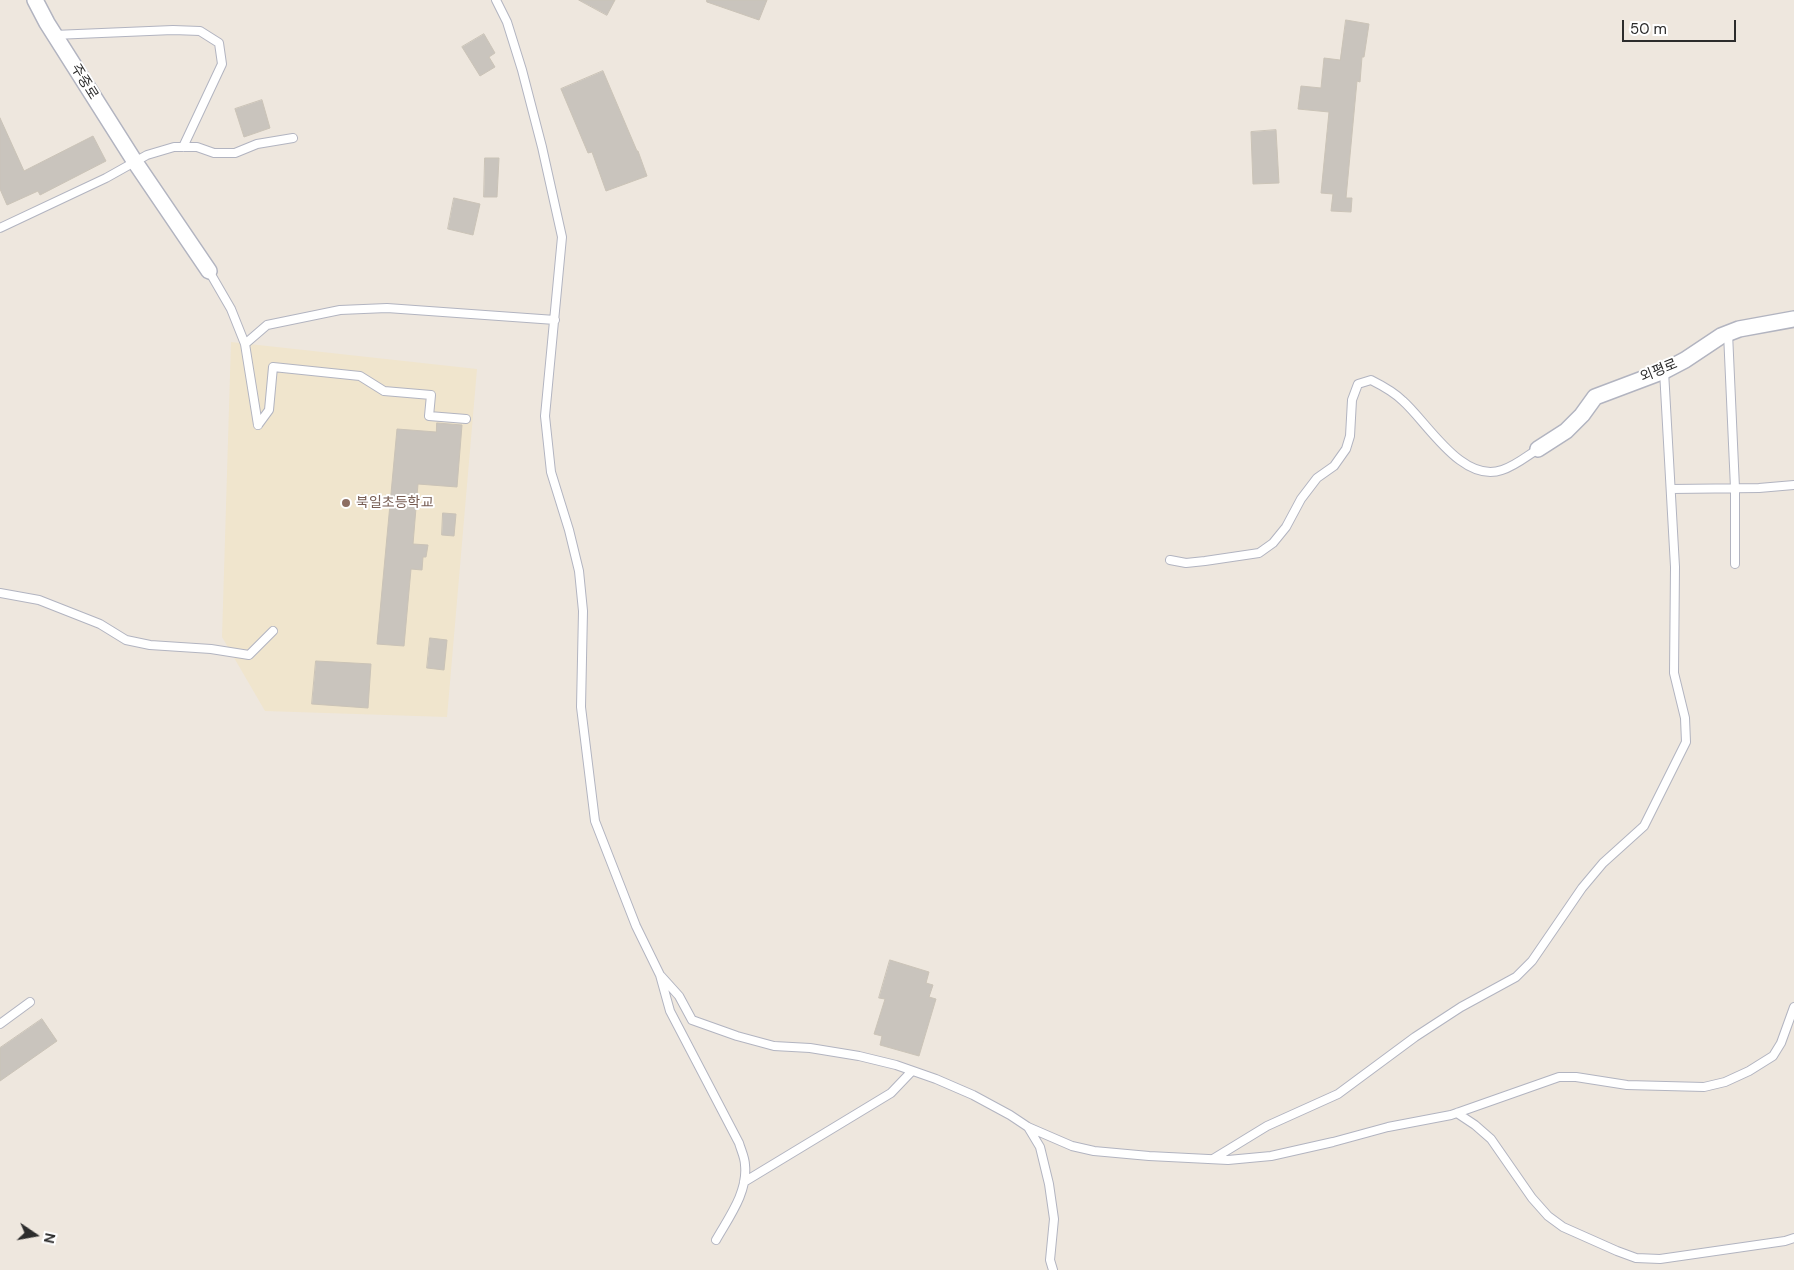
<!DOCTYPE html>
<html>
<head>
<meta charset="utf-8">
<style>
  body { margin:0 }
  #map { position:relative; width:1794px; height:1270px; overflow:hidden; background:#eee7de; font-family:"DM Sans",sans-serif }
  canvas { display:block }
  .north { position:absolute; left:10px; top:1210px; width:50px; height:50px; -webkit-text-stroke:4px #fff; paint-order:stroke; rotate:102deg; font-size:14px; font-weight:700; line-height:20px; text-align:center; color:#2c2c2c }
  .north::after { content:''; display:block; margin:auto; width:18px; height:22px; background:#2c2c2c; clip-path:polygon(50% 0,100% 100%,50% 72%,0 100%) }
  .scale { position:absolute; left:1622px; top:20px; width:114px; height:22px; box-sizing:border-box; border:2px solid #2c2c2c; border-top:0; padding-left:6px; font-size:15px; line-height:18px; white-space:nowrap; color:#2c2c2c; -webkit-text-stroke:4px #fff; paint-order:stroke }
</style>
</head>
<body>
<div id="map">
<canvas width="1794" height="1270"></canvas>
<div class="north">N</div>
<div class="scale">50 m</div>
</div>
<script>
const g = document.querySelector('canvas').getContext('2d');
g.lineJoin = 'round';
function fill(path, color) { g.fillStyle = color; g.fill(path, 'evenodd'); }
function trace(path, color, width, dash) { g.strokeStyle = color; g.lineWidth = width; g.lineCap = dash ? 'butt' : 'round'; g.setLineDash(dash || []); g.stroke(path); }
function label(font, color, halo, rows, align = 'center') {
  g.font = font + ' "DM Sans","Noto Sans KR",sans-serif'; g.lineWidth = 4; g.setLineDash([]); g.textBaseline = 'middle'; g.strokeStyle = halo; g.fillStyle = color; for (const [text, x, y, turn = 0] of rows) {
    g.save(); g.translate(x, y); g.rotate((+turn || 0) * Math.PI / 180); g.textAlign = isNaN(turn) ? turn : align; if (halo) g.strokeText(text, 0, 0); g.fillText(text, 0, 0); g.restore();
  }
}
fill(new Path2D(`
  M 231,342 L 477,369 L 447,717 L 265,711 L 222,637 Z`), '#f0e5cd');
const building = new Path2D(`
  M 579,0 L 615,0 L 607,15 Z
  M 707,0 L 767,0 L 759,20 L 707,2 Z
  M 1346,20 L 1369,24 L 1364,57 L 1362,57 L 1360,82 L 1357,81 L 1346,198 L 1352,198 L 1351,212 L 1331,211 L 1333,194 L 1321,193 L 1329,112 L 1298,109 L 1301,86 L 1321,88 L 1324,58 L 1340,60 Z
  M 484,34 L 495,53 L 489,57 L 495,67 L 480,76 L 462,47 Z
  M 603,71 L 637,151 L 638,151 L 647,176 L 606,191 L 592,152 L 588,153 L 561,89 Z
  M 262,100 L 270,128 L 244,137 L 235,109 Z
  M 0,118 L 24,171 L 93,136 L 106,161 L 40,195 L 38,191 L 7,205 L 0,189 Z
  M 1276,130 L 1279,183 L 1253,184 L 1251,132 Z
  M 485,158 L 499,158 L 497,197 L 484,197 Z
  M 454,198 L 480,204 L 473,235 L 448,229 Z
  M 437,423 L 462,425 L 457,487 L 418,484 L 413,544 L 428,545 L 426,557 L 423,557 L 422,570 L 411,569 L 404,646 L 377,644 L 397,429 L 436,432 Z
  M 443,513 L 456,514 L 454,536 L 442,535 Z
  M 430,638 L 447,640 L 444,670 L 427,668 Z
  M 316,661 L 371,664 L 368,708 L 312,704 Z
  M 890,960 L 929,972 L 926,983 L 933,985 L 929,997 L 936,999 L 919,1056 L 880,1045 L 882,1036 L 874,1034 L 885,999 L 879,998 Z
  M 42,1019 L 57,1041 L 0,1081 L 0,1048 Z`);
fill(building, '#c9c4bd');
trace(building, '#cac3b7', 1);
const lane = new Path2D(`
  M 496,0 L 507,22 L 522,70 L 542,147 L 562,237 L 545,416 L 551,472 L 569,530 L 579,571 L 583,611 L 581,707 L 595,821 L 636,926 L 660,975 L 670,1011 L 739,1143 C 741,1150 745,1158 745,1165 C 748,1192 729,1217 716,1240
  M 54,35 L 173,30 L 200,31 L 219,43 L 222,64 L 183,147
  M 0,228 L 106,178 L 147,155 L 174,147 L 197,147 L 214,153 L 235,153 L 257,144 L 293,138
  M 209,271 L 231,309 L 245,344 L 258,425
  M 1728,333 L 1735,488 L 1735,564
  M 245,344 L 267,325 L 340,310 L 387,308 L 555,320
  M 258,425 L 269,410 L 273,367 L 360,376 L 384,391 L 431,395 L 429,416 L 466,419
  M 1671,489 L 1759,488 L 1794,485
  M 1170,560 L 1186,563 L 1205,561 L 1259,553 L 1273,543 L 1286,527 L 1301,499 L 1317,478 L 1334,466 L 1346,449 L 1350,436 L 1352,400 L 1358,384 L 1371,380 C 1383,386 1394,392 1403,401 C 1427,422 1462,484 1502,470 C 1515,466 1527,456 1538,449
  M 0,593 L 39,600 L 100,624 L 126,640 L 150,645 L 211,649 L 249,655 L 273,631
  M 661,976 L 679,996 L 692,1020 L 737,1036 L 774,1046 L 810,1048 L 859,1056 L 896,1065 L 936,1079 L 973,1095 L 1010,1115 L 1028,1127 L 1072,1146 L 1094,1151 L 1149,1156 L 1228,1160 L 1271,1156 L 1333,1142 L 1388,1127 L 1451,1115 L 1559,1077 L 1576,1077 L 1627,1085 L 1704,1087 L 1725,1082 L 1749,1071 L 1773,1056 L 1781,1043 L 1794,1007
  M 0,1024 L 30,1002
  M 1457,1113 L 1475,1125 L 1491,1139 L 1532,1198 L 1548,1216 L 1563,1227 L 1617,1251 L 1636,1258 L 1660,1259 L 1785,1241 L 1794,1238
  M 1028,1127 L 1040,1147 L 1049,1184 L 1054,1219 L 1050,1260 L 1053,1270
  M 1213,1159 L 1267,1126 L 1338,1094 L 1415,1037 L 1461,1007 L 1516,977 L 1532,961 L 1582,888 L 1603,863 L 1644,826 L 1686,742 L 1685,718 L 1674,673 L 1675,567 L 1664,371
  M 744,1182 L 891,1093 L 912,1071`);
const street = new Path2D(`
  M 35,0 L 47,23 L 135,162 L 209,271
  M 1538,449 L 1566,431 L 1582,415 L 1595,397 L 1664,371 L 1685,360 L 1721,336 L 1739,329 L 1794,319`);
trace(lane, '#b2b4c0', 10);
trace(street, '#b2b4c0', 18);
trace(lane, '#fff', 8);
trace(street, '#fff', 15);
for (const [x, y, r, color] of [
  [346,503,5,"#8d6e63"]
]) { const dot = new Path2D(); dot.arc(x, y, r, 0, 2 * Math.PI); g.fillStyle = color; g.fill(dot); trace(dot, '#fff', 2); }
label('14px', '#2c2c2c', '#fff', [
  ["주중로",84,82,58],
  ["외평로",1659,371,-22]
]);
label('14px', '#785e54', '#fff', [
  ["북일초등학교",356,503]
], 'left');
</script>
</body>
</html>
